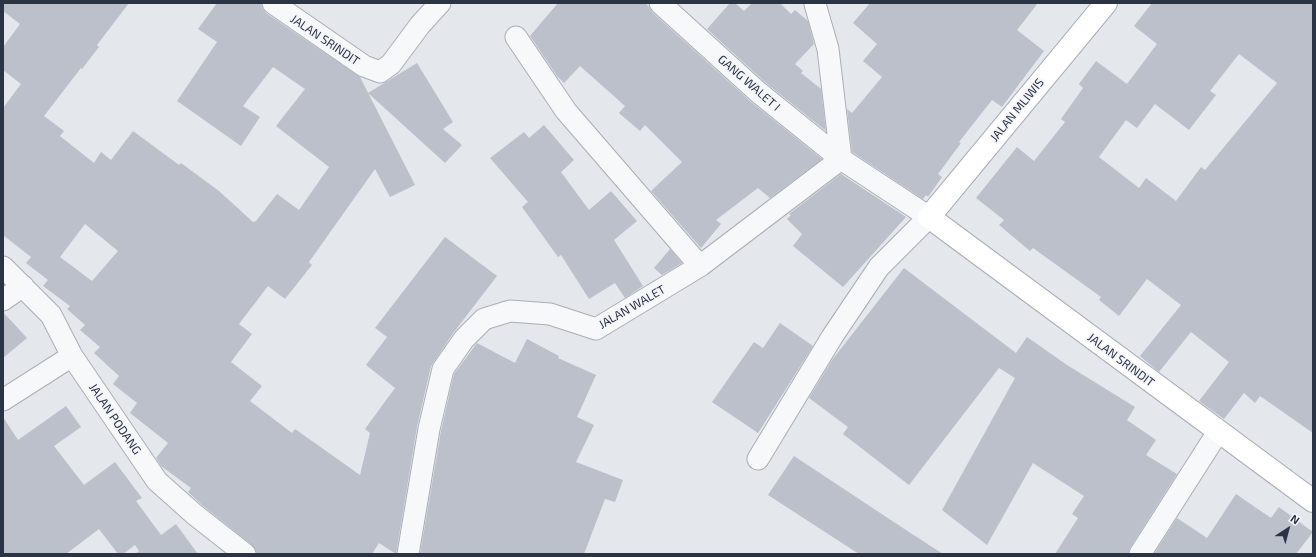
<!DOCTYPE html>
<html>
<head>
<meta charset="utf-8">
<style>
  body { margin:0 }
  #map { position:relative; width:1316px; height:557px; overflow:hidden; background:#e4e7ec; font-family:"Exo 2",sans-serif }
  canvas { display:block }
  .frame { position:absolute; inset:0; border:4px solid #2b3445; pointer-events:none }
  .north { position:absolute; left:1268px; top:509px; width:40px; height:40px; -webkit-text-stroke:3px #f4f6f9; paint-order:stroke; rotate:36deg; font-size:11px; font-weight:700; line-height:16px; text-align:center; color:#2b3445 }
  .north::after { content:''; display:block; margin:auto; width:14px; height:18px; background:#2b3445; clip-path:polygon(50% 0,100% 100%,50% 72%,0 100%) }
</style>
</head>
<body>
<div id="map">
<canvas width="1316" height="557"></canvas>
<div class="frame"></div>
<div class="north">N</div>
</div>
<script>
const g = document.querySelector('canvas').getContext('2d');
g.lineJoin = 'round';
function fill(path, color) { g.fillStyle = color; g.fill(path, 'evenodd'); }
function trace(path, color, width, dash) { g.strokeStyle = color; g.lineWidth = width; g.lineCap = dash ? 'butt' : 'round'; g.setLineDash(dash || []); g.stroke(path); }
function label(font, color, halo, rows, align = 'center') {
  g.font = font + ' "Exo 2",sans-serif'; g.lineWidth = 3.5; g.setLineDash([]); g.textBaseline = 'middle'; g.strokeStyle = halo; g.fillStyle = color; for (const [text, x, y, turn = 0] of rows) {
    g.save(); g.translate(x, y); g.rotate((+turn || 0) * Math.PI / 180); g.textAlign = isNaN(turn) ? turn : align; if (halo) g.strokeText(text, 0, 0); g.fillText(text, 0, 0); g.restore();
  }
}
fill(new Path2D(`
  M 3,3 L 129,3 L 97,45 L 99,47 L 82,69 L 81,68 L 44,116 L 64,131 L 60,136 L 94,163 L 101,152 L 111,160 L 133,131 L 179,165 L 181,163 L 219,191 L 253,222 L 256,221 L 277,194 L 299,210 L 329,167 L 276,126 L 305,89 L 273,67 L 243,106 L 260,117 L 241,146 L 177,101 L 217,42 L 198,29 L 217,3 L 261,3 L 262,8 L 266,13 L 360,77 L 415,185 L 390,197 L 375,169 L 309,262 L 312,265 L 285,299 L 268,286 L 239,324 L 252,334 L 231,362 L 262,386 L 250,401 L 292,433 L 295,429 L 360,475 L 370,433 L 365,429 L 395,388 L 366,365 L 387,337 L 375,328 L 445,237 L 497,276 L 454,332 L 431,366 L 417,427 L 396,554 L 379,543 L 372,554 L 257,554 L 252,545 L 202,505 L 188,492 L 191,488 L 161,466 L 156,458 L 168,443 L 130,413 L 137,403 L 113,384 L 119,376 L 94,353 L 100,347 L 80,330 L 85,325 L 67,309 L 70,306 L 43,286 L 48,280 L 26,263 L 31,257 L 3,235 L 3,108 L 21,84 L 3,70 L 3,47 L 20,24 L 3,11 ZM 85,224 L 118,251 L 92,281 L 60,257 Z
  M 558,3 L 646,3 L 652,12 L 750,101 L 822,159 L 770,198 L 758,188 L 716,220 L 721,224 L 701,248 L 651,191 L 682,162 L 645,125 L 640,131 L 619,113 L 625,106 L 580,66 L 564,83 L 557,76 L 530,36 Z
  M 730,3 L 735,3 L 744,11 L 752,3 L 780,3 L 791,14 L 795,10 L 808,21 L 814,44 L 795,64 L 803,71 L 801,73 L 821,89 L 826,131 L 766,83 L 707,29 Z
  M 870,3 L 1038,3 L 1017,30 L 1044,51 L 1002,107 L 992,100 L 959,142 L 961,143 L 938,174 L 942,177 L 928,197 L 926,195 L 923,199 L 852,152 L 847,109 L 852,113 L 882,77 L 863,61 L 877,44 L 853,23 Z
  M 1152,3 L 1313,3 L 1313,433 L 1260,396 L 1255,403 L 1244,393 L 1224,419 L 1199,401 L 1229,362 L 1191,332 L 1159,372 L 1140,356 L 1181,305 L 1147,279 L 1119,316 L 1099,300 L 1101,297 L 1033,248 L 1030,251 L 999,225 L 1004,220 L 976,198 L 1017,147 L 1034,161 L 1065,122 L 1061,119 L 1083,88 L 1079,84 L 1096,61 L 1127,84 L 1157,44 L 1134,26 ZM 1239,54 L 1277,83 L 1205,170 L 1201,167 L 1176,201 L 1146,178 L 1139,188 L 1099,157 L 1126,120 L 1137,128 L 1155,104 L 1189,130 L 1216,95 L 1210,91 Z
  M 417,63 L 453,122 L 443,129 L 462,145 L 445,163 L 368,93 Z
  M 544,125 L 574,160 L 561,172 L 589,210 L 611,191 L 637,221 L 614,240 L 643,286 L 625,298 L 615,283 L 589,299 L 561,255 L 558,257 L 522,207 L 528,202 L 490,158 L 524,132 L 529,138 Z
  M 841,174 L 906,217 L 843,287 L 793,246 L 802,234 L 787,219 L 791,215 L 789,214 Z
  M 670,249 L 682,263 L 662,275 L 654,268 Z
  M 904,268 L 1016,353 L 1027,337 L 1067,365 L 1135,407 L 1127,420 L 1156,440 L 1146,455 L 1177,474 L 1130,548 L 1128,554 L 1055,554 L 1078,518 L 1072,514 L 1084,496 L 1033,463 L 987,545 L 942,510 L 1015,378 L 999,368 L 909,485 L 843,434 L 848,427 L 809,398 L 832,360 Z
  M 3,312 L 27,338 L 3,358 Z
  M 780,323 L 813,346 L 758,433 L 712,402 L 754,342 L 763,348 Z
  M 527,339 L 559,356 L 558,358 L 596,375 L 577,417 L 594,425 L 576,462 L 623,480 L 615,502 L 605,499 L 584,554 L 420,554 L 441,431 L 454,374 L 477,343 L 515,363 Z
  M 66,406 L 81,427 L 54,446 L 84,485 L 115,462 L 142,498 L 136,501 L 161,535 L 176,524 L 198,554 L 135,554 L 139,551 L 135,545 L 123,554 L 118,554 L 99,529 L 66,554 L 3,554 L 3,417 L 18,440 Z
  M 794,456 L 909,532 L 943,554 L 859,554 L 768,495 Z
  M 1236,494 L 1271,518 L 1279,507 L 1313,532 L 1296,554 L 1154,554 L 1177,518 L 1207,538 Z`), '#bbc0ca');
const street = new Path2D(`
  M 273,3 L 364,66 L 380,72 L 391,64 L 420,25 L 440,3
  M 660,3 L 758,92 L 841,159 L 929,217 L 879,267 L 832,337 L 758,459
  M 815,4 L 828,49 L 841,159
  M 516,37 L 566,111 L 700,266
  M 3,267 L 51,315 L 72,356 L 157,481 L 194,514 L 245,554
  M 3,300 L 23,286
  M 3,400 L 72,356
  M 408,554 L 429,429 L 443,369 L 464,339 L 484,319 L 510,311 L 550,314 L 596,329 L 700,266 L 841,159
  M 1140,554 L 1218,432`);
const secondary = new Path2D(`
  M 1106,3 L 929,217 L 1313,501`);
trace(street, '#a9aeb7', 23);
trace(secondary, '#a9aeb7', 24);
trace(street, '#f7f8fa', 21);
trace(secondary, '#fff', 22);
label('12px', '#2b3445', '#f4f6f9', [
  ["JALAN SRINDIT",325,40,34],
  ["GANG WALET I",749,83,41],
  ["JALAN MLIWIS",1017,110,-51],
  ["JALAN WALET",632,307,-30],
  ["JALAN SRINDIT",1121,360,37],
  ["JALAN PODANG",115,419,56]
]);
</script>
</body>
</html>
